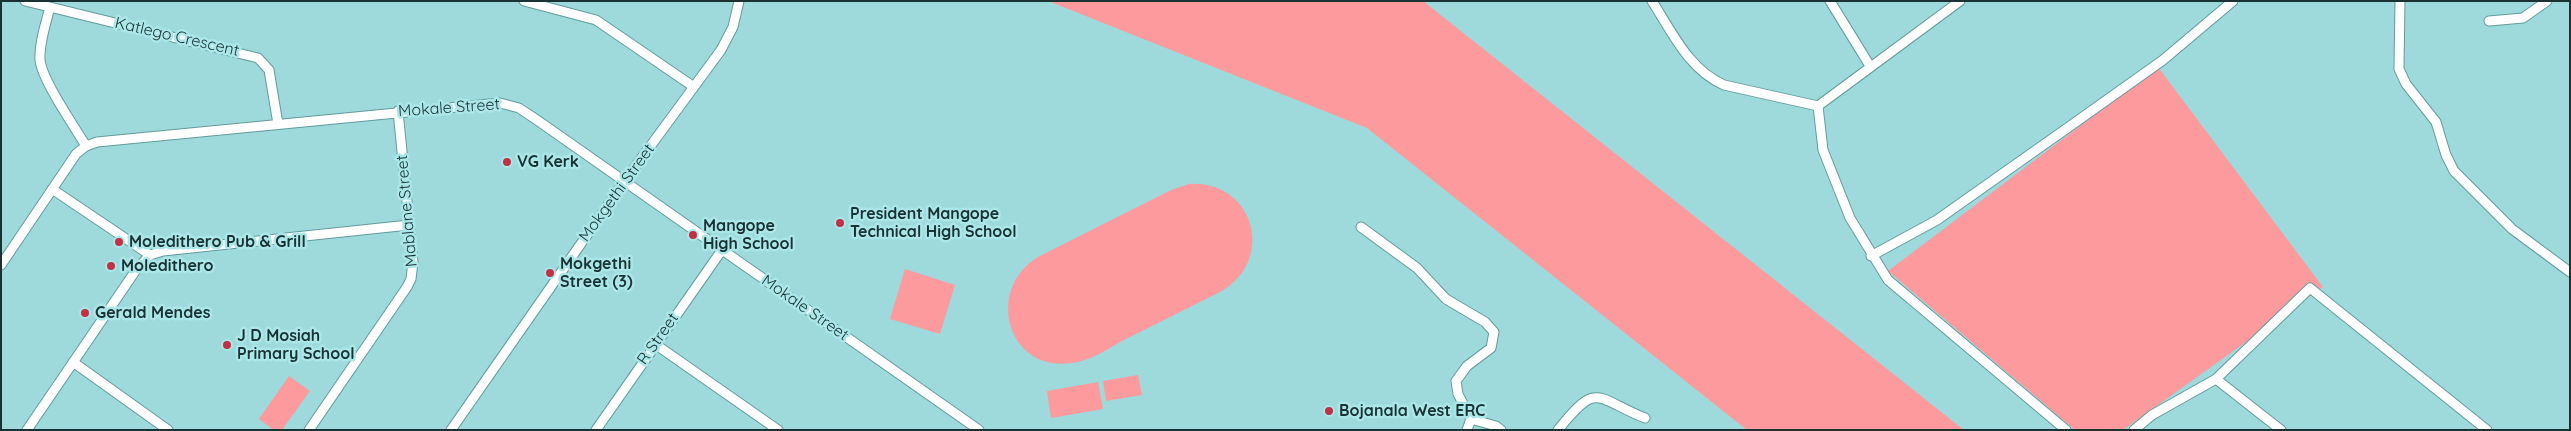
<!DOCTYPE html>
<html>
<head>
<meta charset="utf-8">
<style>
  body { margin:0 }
  #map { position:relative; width:2571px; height:431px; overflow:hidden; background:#9edadb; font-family:Quicksand,sans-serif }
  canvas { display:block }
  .frame { position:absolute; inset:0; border:2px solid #1a3233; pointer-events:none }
</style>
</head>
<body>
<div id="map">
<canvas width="2571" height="431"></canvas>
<div class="frame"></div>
</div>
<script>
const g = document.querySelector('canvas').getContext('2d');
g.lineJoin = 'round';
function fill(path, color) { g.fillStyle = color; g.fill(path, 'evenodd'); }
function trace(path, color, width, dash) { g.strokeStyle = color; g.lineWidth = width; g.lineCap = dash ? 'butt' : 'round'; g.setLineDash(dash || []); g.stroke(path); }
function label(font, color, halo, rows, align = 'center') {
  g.font = font + ' Quicksand,sans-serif'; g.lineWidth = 5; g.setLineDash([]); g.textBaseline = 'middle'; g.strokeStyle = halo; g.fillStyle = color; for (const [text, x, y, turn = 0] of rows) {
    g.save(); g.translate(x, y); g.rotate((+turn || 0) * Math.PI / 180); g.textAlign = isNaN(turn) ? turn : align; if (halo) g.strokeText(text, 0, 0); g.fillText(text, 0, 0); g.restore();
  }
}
fill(new Path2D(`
  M 1048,1 L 1423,1 L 1964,430 L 1747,430 L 1367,128 Z
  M 2158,67 L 2323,287 L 2123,430 L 2075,430 L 1888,271 Z
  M 1189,184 C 1253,180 1277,258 1222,291 C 1189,307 1157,324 1124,340 C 1108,349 1090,361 1072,363 C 1008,373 984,290 1038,257 L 1171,190 Z
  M 905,269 L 955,285 L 940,334 L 890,319 Z
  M 1138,375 L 1142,395 L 1106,401 L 1103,381 Z
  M 289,376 L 310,391 L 282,430 L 274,430 L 259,419 Z
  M 1098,382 L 1103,409 L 1051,418 L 1047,391 Z`), '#fd9a9d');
const minor = new Path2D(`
  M 25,1 L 258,58 L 269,70 L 278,124
  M 524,1 L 596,20 L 694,87
  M 1652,1 C 1672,32 1689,70 1724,85 L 1818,106 L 1960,1
  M 1830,1 L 1870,66
  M 2400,1 L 2399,69 L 2406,84 L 2436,122 L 2446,155 L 2454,171 L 2512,229 L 2570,272
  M 50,7 C 46,23 39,43 40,60 C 42,80 74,126 86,146
  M 2489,21 L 2523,18 L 2547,1
  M 1818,106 L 1823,150 L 1850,218 L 1888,280 L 2066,430
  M 52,189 L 150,255
  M 1361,227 L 1417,268 L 1446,299 L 1485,322 L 1494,332 L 1491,348 L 1467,366 L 1456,381 L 1458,394 L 1471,419 L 1467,430
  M 1871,256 L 1937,220 L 2073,124 L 2163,60 L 2233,1
  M 1,265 L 76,154 L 86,146 L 97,142 L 500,103 L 519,108 L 537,120 L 979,430
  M 655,344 L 778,430
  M 73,362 L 168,430
  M 2216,379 L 2281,430
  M 1471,419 L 1496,426 L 1501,430
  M 27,430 L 136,270 L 150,255 L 163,251 L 409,225
  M 309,430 L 407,287 L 411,279 L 413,262 L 398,111
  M 451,430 L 624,182 L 721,50 L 733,27 L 739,1
  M 596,430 L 722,250
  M 1558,430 C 1598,380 1595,398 1645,418
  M 2134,430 L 2152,415 L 2216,379 L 2310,288 L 2487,430`);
trace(minor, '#629c9d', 11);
trace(minor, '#fff', 9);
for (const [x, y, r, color] of [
  [507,162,5,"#c13146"],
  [840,223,5,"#c13146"],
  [693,235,5,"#c13146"],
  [119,242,5,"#c13146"],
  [111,266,5,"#c13146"],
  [550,273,5,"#c13146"],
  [85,313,5,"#c13146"],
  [227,345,5,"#c13146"],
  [1329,411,5,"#c13146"]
]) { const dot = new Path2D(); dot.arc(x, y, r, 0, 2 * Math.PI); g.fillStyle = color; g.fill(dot); trace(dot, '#abe7e8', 2); }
label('16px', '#1a3233', '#abe7e8', [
  ["Katlego Crescent",177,37,13],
  ["Mokale Street",449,108,-4],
  ["Mokgethi Street",617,193,-54],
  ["Mablane Street",407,211,-95],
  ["Mokale Street",805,308,35],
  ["R Street",658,339,-55]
]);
label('bold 16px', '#1a3233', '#abe7e8', [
  ["VG Kerk",517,162],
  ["President Mangope",850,214],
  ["Technical High School",850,232],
  ["Mangope",703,226],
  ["High School",703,244],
  ["Moledithero Pub & Grill",129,242],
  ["Mokgethi",560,264],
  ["Street (3)",560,282],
  ["Moledithero",121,266],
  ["Gerald Mendes",95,313],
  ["J D Mosiah",237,336],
  ["Primary School",237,354],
  ["Bojanala West ERC",1339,411]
], 'left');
</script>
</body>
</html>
